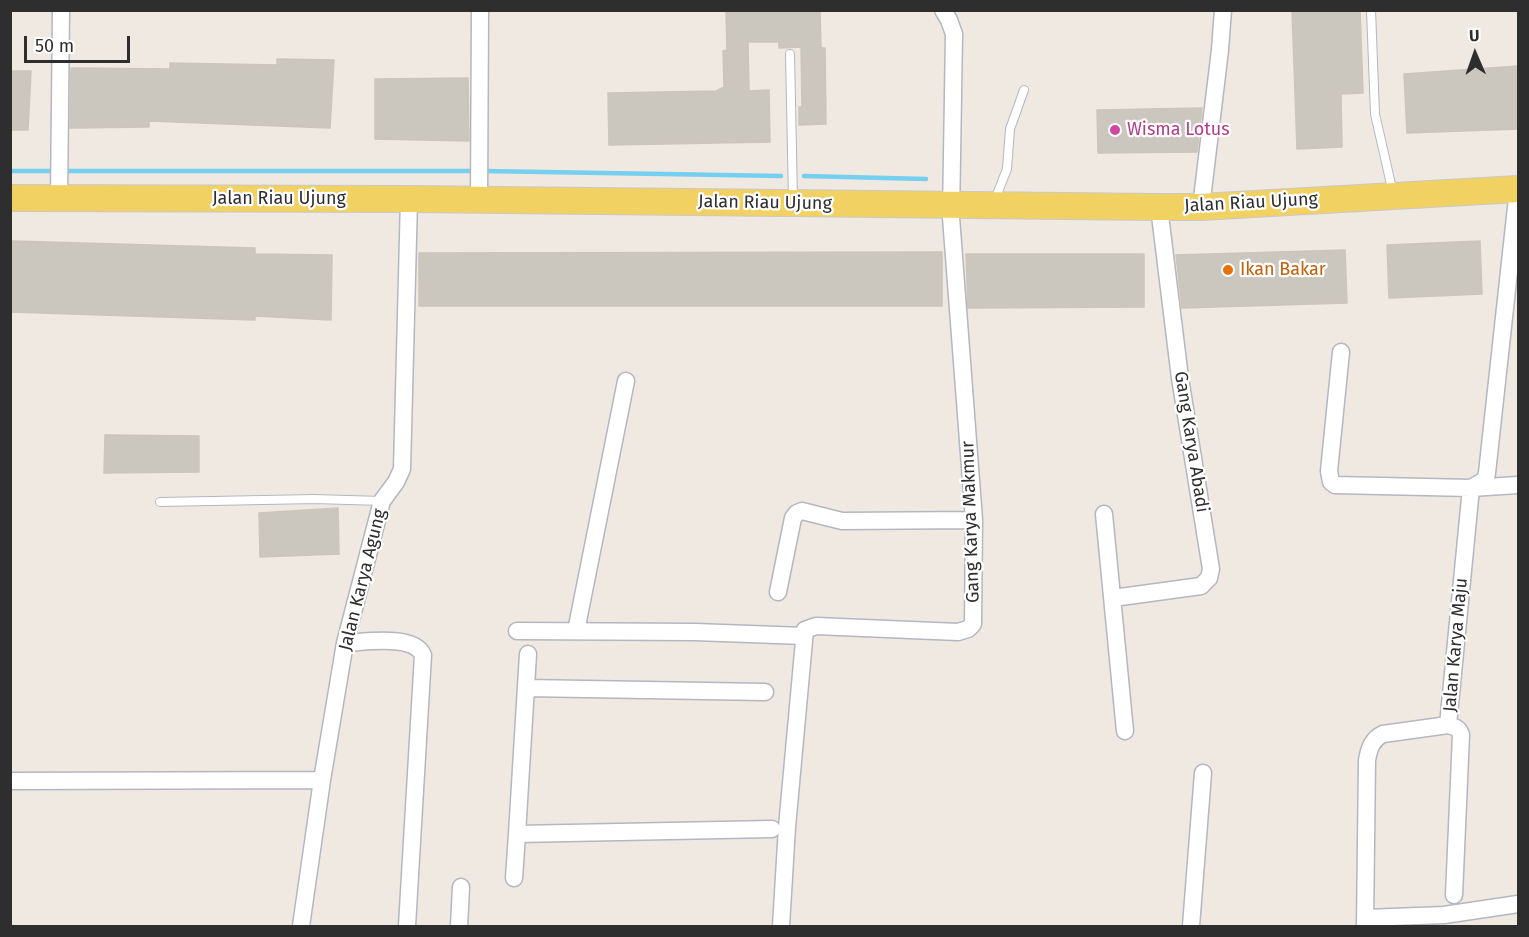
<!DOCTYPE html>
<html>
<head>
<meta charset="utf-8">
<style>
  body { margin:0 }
  #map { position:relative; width:1529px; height:937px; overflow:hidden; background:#efe9e1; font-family:"Fira Sans",sans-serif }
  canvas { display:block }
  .frame { position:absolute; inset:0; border:12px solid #2e2e2e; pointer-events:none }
  .north { position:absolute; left:1445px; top:24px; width:60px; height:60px; -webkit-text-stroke:4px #fff; paint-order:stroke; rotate:358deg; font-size:16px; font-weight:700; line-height:24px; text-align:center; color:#2e2e2e }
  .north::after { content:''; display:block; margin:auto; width:21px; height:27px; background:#2e2e2e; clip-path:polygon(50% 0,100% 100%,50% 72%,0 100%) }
  .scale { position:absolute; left:24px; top:36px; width:106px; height:27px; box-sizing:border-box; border:3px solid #2e2e2e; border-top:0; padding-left:8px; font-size:18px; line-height:21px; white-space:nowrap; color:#2e2e2e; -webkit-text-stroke:4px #fff; paint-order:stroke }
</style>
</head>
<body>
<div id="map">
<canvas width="1529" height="937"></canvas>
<div class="frame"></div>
<div class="north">U</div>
<div class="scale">50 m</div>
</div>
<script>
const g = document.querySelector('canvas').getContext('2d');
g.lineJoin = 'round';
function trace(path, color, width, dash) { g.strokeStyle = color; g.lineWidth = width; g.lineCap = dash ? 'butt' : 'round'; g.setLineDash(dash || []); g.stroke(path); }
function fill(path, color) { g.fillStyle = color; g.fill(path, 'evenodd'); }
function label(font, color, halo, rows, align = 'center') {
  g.font = font + ' "Fira Sans",sans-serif'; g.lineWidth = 4.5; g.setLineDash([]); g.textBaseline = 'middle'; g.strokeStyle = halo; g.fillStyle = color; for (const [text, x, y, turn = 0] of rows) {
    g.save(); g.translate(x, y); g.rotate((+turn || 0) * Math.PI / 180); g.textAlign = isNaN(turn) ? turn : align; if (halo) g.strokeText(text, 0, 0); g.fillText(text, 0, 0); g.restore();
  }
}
trace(new Path2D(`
  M 10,171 L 55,171
  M 64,171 L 475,171
  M 484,171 L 781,176
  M 804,176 L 926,179`), '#75cff0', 4.5);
const building = new Path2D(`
  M 820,10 L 821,48 L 825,48 L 826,124 L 799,125 L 799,107 L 802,107 L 801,47 L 779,48 L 779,42 L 748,42 L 749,91 L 769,90 L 770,142 L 609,145 L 608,93 L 716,91 L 724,87 L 723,51 L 727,50 L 726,11 Z
  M 1292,10 L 1360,10 L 1363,93 L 1341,94 L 1342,147 L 1297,149 Z
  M 277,59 L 334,60 L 330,128 L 149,121 L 149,127 L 70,128 L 71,68 L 170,69 L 170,63 L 277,65 Z
  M 1518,66 L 1518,129 L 1407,133 L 1404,74 Z
  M 10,71 L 31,71 L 28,130 L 10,130 Z
  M 468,78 L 469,141 L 375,139 L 375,79 Z
  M 1202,108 L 1197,152 L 1098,153 L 1097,110 Z
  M 12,241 L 255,248 L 255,254 L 332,255 L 331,320 L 255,316 L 255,320 L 10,312 Z
  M 1480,241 L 1482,294 L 1389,298 L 1387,245 Z
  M 1345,250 L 1347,303 L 1182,308 L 1176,255 Z
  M 942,252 L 942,306 L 419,306 L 419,253 Z
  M 966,254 L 1144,254 L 1144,307 L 968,308 Z
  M 105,435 L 199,436 L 199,472 L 104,473 Z
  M 338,508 L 339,554 L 260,557 L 259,513 Z`);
fill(building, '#cbc7bf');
trace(building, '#cbc5ba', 1.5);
const service = new Path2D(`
  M 1371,10 L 1375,114 L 1393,193
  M 790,54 L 793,200
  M 994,202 L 1007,169 L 1010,129 L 1024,90
  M 160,502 L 314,499 L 382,501`);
const minor = new Path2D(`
  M 59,199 L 61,10
  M 479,200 L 480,10
  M 1201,207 L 1220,50 L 1223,10
  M 1341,352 L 1329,471 L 1331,482 L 1335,485 L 1471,488 L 1485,480 L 1487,473 L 1518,189
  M 1104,514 L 1125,731
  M 778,592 L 793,518 L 797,513 L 802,511 L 842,521 L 974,520
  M 1113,598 L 1201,586 L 1209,578 L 1211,569 L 1180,378 L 1159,207
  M 517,631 L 695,632 L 804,636
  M 576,631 L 626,381
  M 345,643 C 365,642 414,634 423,655 L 407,926
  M 528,654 L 517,834 L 772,829
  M 526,688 L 765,692
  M 1448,725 C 1455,727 1459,728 1461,735 L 1454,895
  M 10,781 L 322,780
  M 514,878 L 517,834
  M 1366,918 L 1444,915 L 1518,904
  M 301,926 L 322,780 L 345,643 L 382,501 L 396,482 L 402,469 L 409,199
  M 459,926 L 461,887
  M 781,926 L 787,827 L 805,630 L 816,626 L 958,632 L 968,629 L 973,624 L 974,520 L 951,217 L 954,34 L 949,20 L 943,10
  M 1191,926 L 1203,773
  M 1365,926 L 1367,760 C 1369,749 1372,739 1383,734 L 1448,725 L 1471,488 L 1518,485`);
const primary = new Path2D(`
  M 10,198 L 409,199 L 1159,207 L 1201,207 L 1518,189`);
trace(service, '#b4b7c1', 10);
trace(minor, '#b4b7c1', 19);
trace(primary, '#c9c9c9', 28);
trace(service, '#fff', 8);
trace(minor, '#fff', 16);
trace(primary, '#f2d163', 26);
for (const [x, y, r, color] of [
  [1115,130,6,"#d1479c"],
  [1228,270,6,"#e8710a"]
]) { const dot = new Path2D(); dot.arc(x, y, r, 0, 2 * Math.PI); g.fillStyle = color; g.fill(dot); trace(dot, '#fff', 2); }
label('18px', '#b23c85', '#fff', [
  ["Wisma Lotus",1127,130]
], 'left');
label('18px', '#2e2e2e', '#fff', [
  ["Jalan Riau Ujung",279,199],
  ["Jalan Riau Ujung",765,203,1],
  ["Jalan Riau Ujung",1251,203,-3],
  ["Gang Karya Abadi",1191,442,81],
  ["Gang Karya Makmur",971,522,-92],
  ["Jalan Karya Agung",363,580,-76],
  ["Jalan Karya Maju",1456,645,-85]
]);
label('18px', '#c56008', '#fff', [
  ["Ikan Bakar",1240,270]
], 'left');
</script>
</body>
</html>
